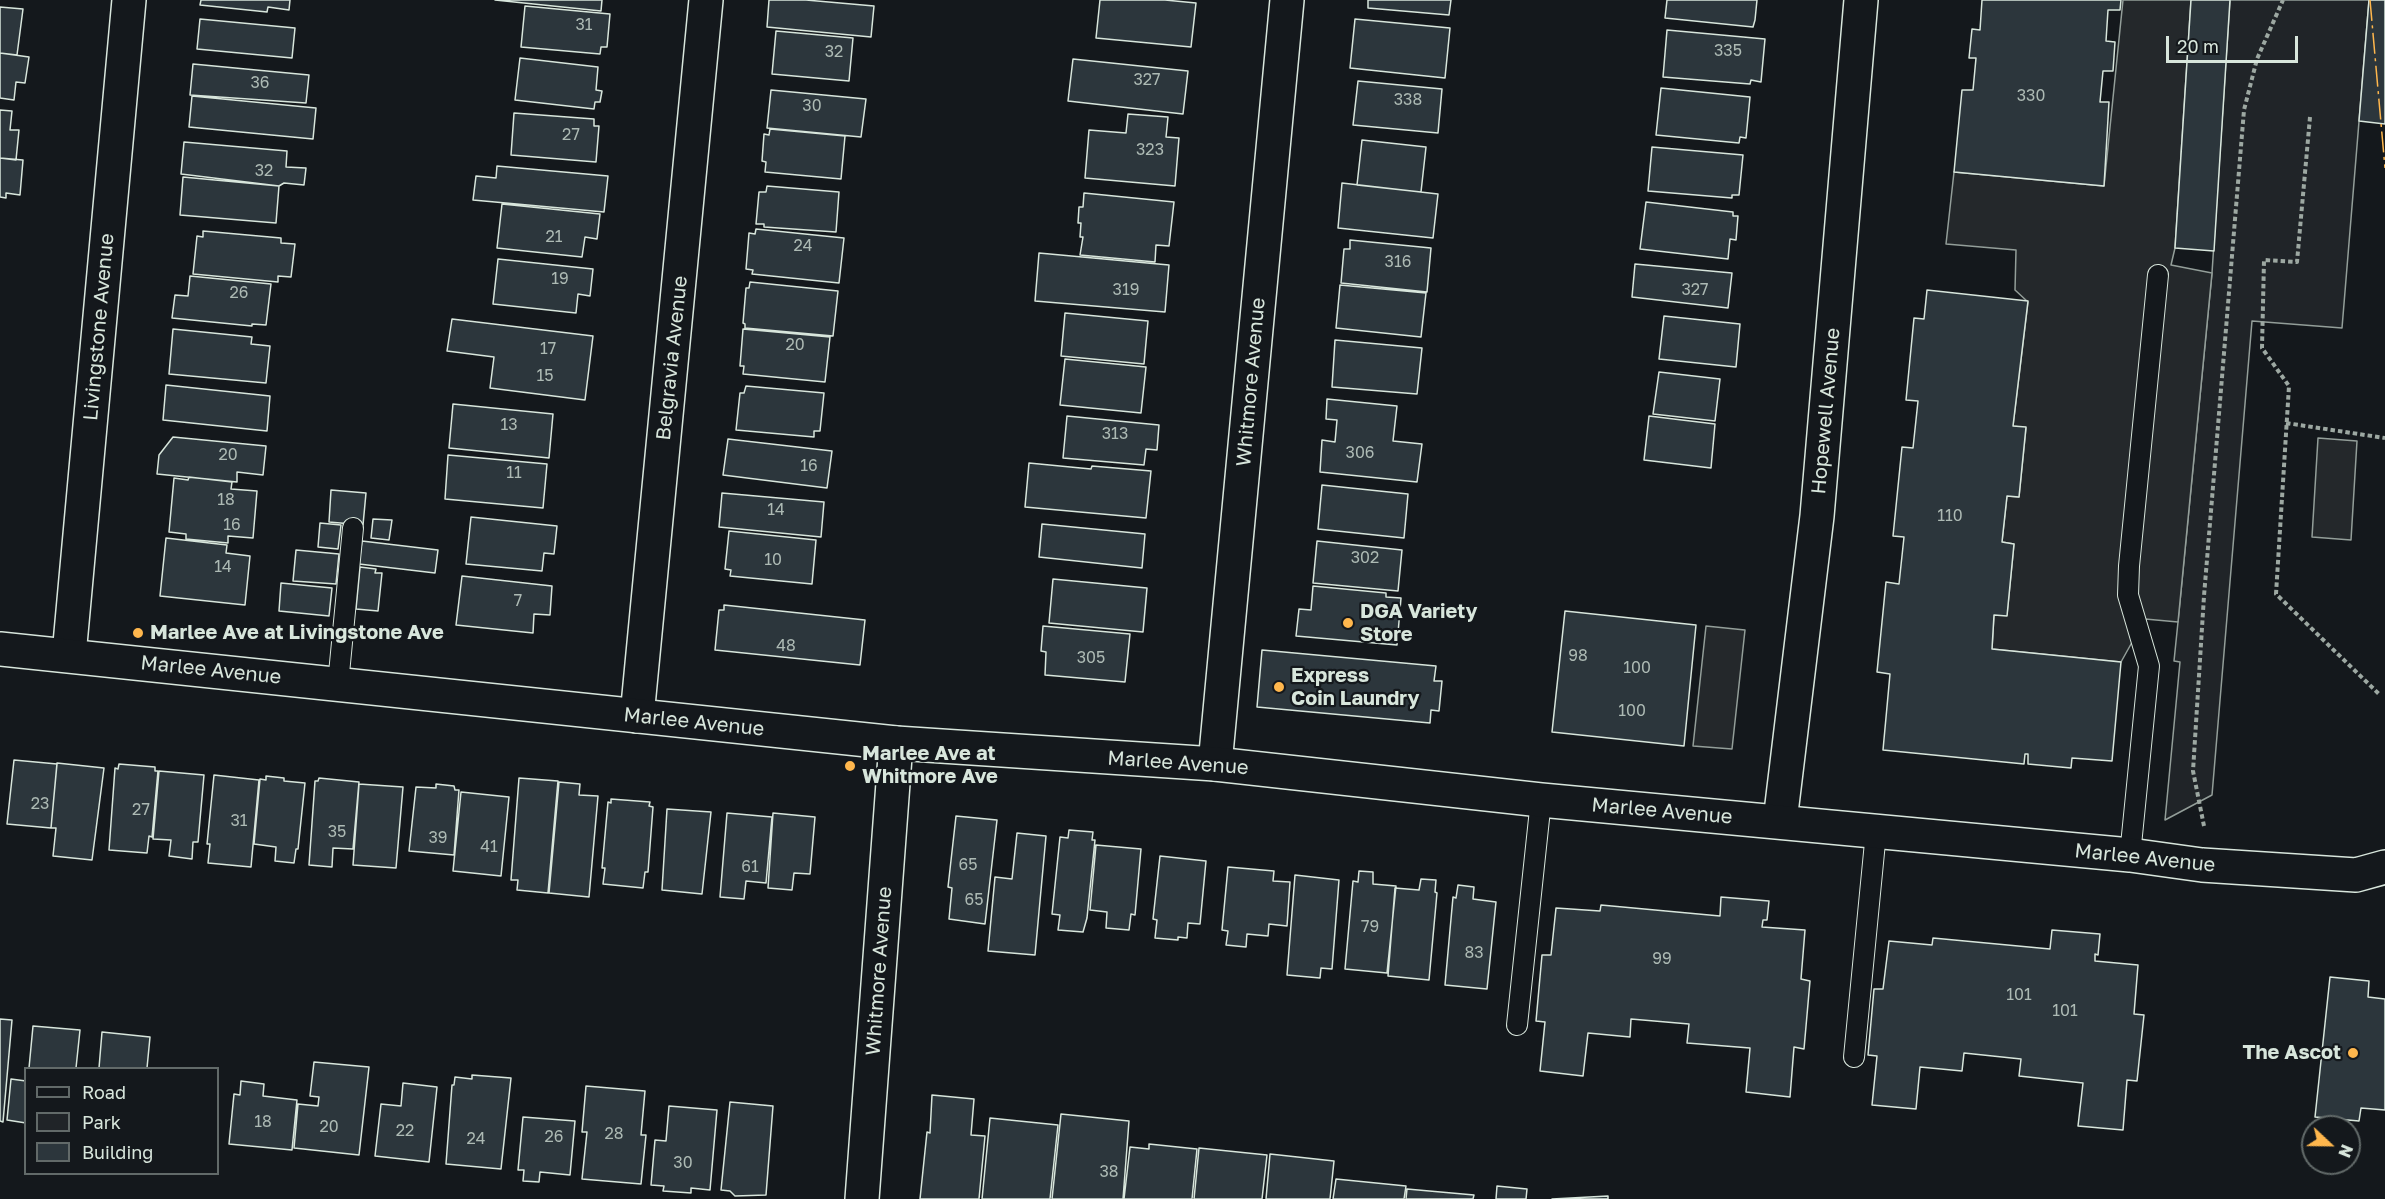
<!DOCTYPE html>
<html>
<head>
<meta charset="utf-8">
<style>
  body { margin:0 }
  #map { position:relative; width:2385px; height:1199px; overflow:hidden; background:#14181c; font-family:"Golos Text",sans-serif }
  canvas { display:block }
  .legend { position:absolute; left:24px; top:1067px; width:195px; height:108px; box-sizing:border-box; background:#14181c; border:2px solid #626a69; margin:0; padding:8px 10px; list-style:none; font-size:18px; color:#d8e6dc }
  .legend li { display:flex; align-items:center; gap:12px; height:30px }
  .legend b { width:30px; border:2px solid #626a69 }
  .north { position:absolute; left:2301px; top:1115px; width:60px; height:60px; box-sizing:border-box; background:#14181c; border:2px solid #626a69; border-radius:50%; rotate:112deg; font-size:16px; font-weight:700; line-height:24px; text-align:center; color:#d8e6dc }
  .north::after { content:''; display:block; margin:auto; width:21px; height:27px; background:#ffb74d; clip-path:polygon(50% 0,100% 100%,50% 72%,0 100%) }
  .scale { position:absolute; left:2166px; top:36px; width:132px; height:27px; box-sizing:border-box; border:3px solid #d8e6dc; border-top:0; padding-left:8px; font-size:18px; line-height:21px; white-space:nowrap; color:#d8e6dc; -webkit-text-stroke:4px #14181c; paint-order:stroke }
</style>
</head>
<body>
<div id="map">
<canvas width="2385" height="1199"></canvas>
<ul class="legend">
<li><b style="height:8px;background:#14181c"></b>Road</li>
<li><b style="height:16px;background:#202428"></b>Park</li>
<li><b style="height:16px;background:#2c363c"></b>Building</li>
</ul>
<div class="north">N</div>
<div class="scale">20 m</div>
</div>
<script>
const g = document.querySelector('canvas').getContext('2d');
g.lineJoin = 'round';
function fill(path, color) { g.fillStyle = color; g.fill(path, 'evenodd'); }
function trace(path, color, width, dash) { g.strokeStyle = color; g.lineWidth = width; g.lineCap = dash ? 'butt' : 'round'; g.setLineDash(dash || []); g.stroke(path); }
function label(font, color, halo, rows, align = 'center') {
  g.font = font + ' "Golos Text",sans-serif'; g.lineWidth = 4.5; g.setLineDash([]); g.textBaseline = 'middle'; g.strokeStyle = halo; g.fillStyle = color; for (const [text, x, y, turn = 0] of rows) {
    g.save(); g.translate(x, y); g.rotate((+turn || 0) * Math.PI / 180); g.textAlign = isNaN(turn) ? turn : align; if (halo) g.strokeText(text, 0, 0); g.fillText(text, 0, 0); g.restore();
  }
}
const green = new Path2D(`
  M 2230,0 L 2369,0 L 2342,328 L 2252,321 L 2212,795 L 2165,820 L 2180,662 L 2174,661 L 2178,622 L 2212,273 Z`);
fill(green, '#202428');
trace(green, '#939e99', 1.5);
const parking = new Path2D(`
  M 2123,0 L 2191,0 L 2175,248 L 2171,265 L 2212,273 L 2178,622 L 2145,619 L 2121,662 L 1992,649 L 1994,615 L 2007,615 L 2014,544 L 2002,542 L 2007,496 L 2019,497 L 2026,428 L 2013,426 L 2028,302 L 2015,290 L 2016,250 L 1946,244 L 1954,172 L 2104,186 Z
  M 2318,438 L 2357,441 L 2351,540 L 2312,537 Z
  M 1706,626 L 1745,630 L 1732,749 L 1693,746 Z`);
fill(parking, '#24282b');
trace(parking, '#939e99', 1.5);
const building = new Path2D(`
  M 201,0 L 290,0 L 289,10 L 268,7 L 267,12 L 200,5 Z
  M 495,0 L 602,0 L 601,11 Z
  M 769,0 L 806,0 L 874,6 L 871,37 L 767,27 Z
  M 1100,0 L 1165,0 L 1196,3 L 1191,47 L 1096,38 Z
  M 1368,0 L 1451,0 L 1449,15 L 1368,8 Z
  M 1667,0 L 1757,0 L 1755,20 L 1753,27 L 1665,18 Z
  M 1982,0 L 2121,0 L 2120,10 L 2108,10 L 2106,41 L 2115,42 L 2113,71 L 2103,71 L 2100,102 L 2109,102 L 2104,186 L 1954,172 L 1962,90 L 1973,90 L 1976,58 L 1969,58 L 1972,29 L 1980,30 Z
  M 2191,0 L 2230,0 L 2214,251 L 2175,248 Z
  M 2369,0 L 2385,0 L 2385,124 L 2359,121 Z
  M 525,6 L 610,14 L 607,47 L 601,47 L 600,54 L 521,47 Z
  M 0,7 L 23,9 L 17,55 L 0,53 Z
  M 200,19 L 295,28 L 292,58 L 197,49 Z
  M 1355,19 L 1450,28 L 1445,78 L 1350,68 Z
  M 1667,30 L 1765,39 L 1761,82 L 1751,80 L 1750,84 L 1663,77 Z
  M 776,31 L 853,38 L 849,81 L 772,74 Z
  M 0,53 L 29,57 L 25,83 L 16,82 L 14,100 L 0,98 Z
  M 520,58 L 598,67 L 596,90 L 602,91 L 600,102 L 595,102 L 594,109 L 515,100 Z
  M 1073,59 L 1188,71 L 1183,114 L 1068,101 Z
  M 193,64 L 309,75 L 306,103 L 190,95 Z
  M 1358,81 L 1442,89 L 1438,133 L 1353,125 Z
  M 1661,88 L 1750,97 L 1746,138 L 1740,137 L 1739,143 L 1656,135 Z
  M 771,90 L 866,99 L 861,137 L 767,128 Z
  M 192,96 L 316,108 L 313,139 L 189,127 Z
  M 0,110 L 12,111 L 10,130 L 19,130 L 16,160 L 0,158 Z
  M 514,113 L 594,119 L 594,126 L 599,126 L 596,162 L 511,155 Z
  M 1128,114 L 1168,117 L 1166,137 L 1179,138 L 1175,186 L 1085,178 L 1089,130 L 1126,133 Z
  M 770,129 L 845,136 L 841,179 L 765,172 L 766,162 L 762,161 L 764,134 L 769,135 Z
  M 1362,140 L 1426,147 L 1421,192 L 1357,185 Z
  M 184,142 L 287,151 L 286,167 L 306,168 L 304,185 L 284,183 L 279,186 L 181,174 Z
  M 1652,147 L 1743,155 L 1739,195 L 1732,195 L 1732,198 L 1648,191 Z
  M 0,158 L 23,160 L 20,195 L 6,193 L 6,198 L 0,197 Z
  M 497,166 L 608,176 L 604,212 L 473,200 L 476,176 L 496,178 Z
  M 183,177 L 279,186 L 276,223 L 180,215 Z
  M 1342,183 L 1438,194 L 1433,238 L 1338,228 Z
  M 767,186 L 839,192 L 836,232 L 764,227 L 764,224 L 756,224 L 759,192 L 766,192 Z
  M 1084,193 L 1174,202 L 1169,246 L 1156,245 L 1155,262 L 1080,255 L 1083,237 L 1080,237 L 1081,223 L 1078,223 L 1079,207 L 1083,207 Z
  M 1646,202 L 1733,212 L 1733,216 L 1738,216 L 1736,240 L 1730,239 L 1728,259 L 1640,249 Z
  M 502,204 L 600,214 L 597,239 L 585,237 L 582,257 L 497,248 Z
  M 756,229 L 844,238 L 839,283 L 752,274 L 753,270 L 746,269 L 749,233 L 755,234 Z
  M 203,231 L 281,238 L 281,243 L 295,244 L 291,277 L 278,276 L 278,282 L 193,274 L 197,236 L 203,237 Z
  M 1350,240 L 1431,248 L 1427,292 L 1341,283 L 1344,249 L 1350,249 Z
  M 1039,253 L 1169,265 L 1165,312 L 1035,301 Z
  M 498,259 L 593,269 L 590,296 L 578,294 L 576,313 L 493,304 Z
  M 1635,264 L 1732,273 L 1728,308 L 1632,297 Z
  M 190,276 L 271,284 L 266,325 L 252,324 L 252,326 L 172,318 L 175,295 L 188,296 Z
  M 750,282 L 838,291 L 833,336 L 745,328 L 745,324 L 743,323 L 746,288 L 749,288 Z
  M 1340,285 L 1426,293 L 1421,337 L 1336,328 Z
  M 1927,290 L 2028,301 L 2013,426 L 2026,427 L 2019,497 L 2007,496 L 2002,542 L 2014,544 L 2007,616 L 1994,615 L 1992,649 L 2121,662 L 2112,761 L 2072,758 L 2071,768 L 2028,764 L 2028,754 L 2025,754 L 2024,764 L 1883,750 L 1890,674 L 1877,672 L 1886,582 L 1899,584 L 1904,537 L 1893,536 L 1902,447 L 1913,448 L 1918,401 L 1906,400 L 1914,318 L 1924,319 Z
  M 1065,313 L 1148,321 L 1144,364 L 1061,356 Z
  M 1664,316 L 1740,324 L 1736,367 L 1659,359 Z
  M 452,319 L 593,336 L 585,400 L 490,388 L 494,357 L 447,351 Z
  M 173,329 L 252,337 L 251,344 L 270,346 L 266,383 L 169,374 Z
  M 743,329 L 830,337 L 825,382 L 743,374 L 744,366 L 740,366 Z
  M 1335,340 L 1422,348 L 1417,394 L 1332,387 Z
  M 1065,359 L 1146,367 L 1141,413 L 1060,405 Z
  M 1659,372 L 1720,379 L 1715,421 L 1653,414 Z
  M 166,385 L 270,396 L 267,431 L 163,420 Z
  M 746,386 L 824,393 L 820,431 L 814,431 L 814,437 L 736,430 L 740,393 L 744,393 Z
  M 1327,399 L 1397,406 L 1393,441 L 1422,444 L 1417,482 L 1320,472 L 1322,440 L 1335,442 L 1337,420 L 1326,419 Z
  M 453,404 L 553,414 L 549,458 L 449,448 Z
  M 1067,416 L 1159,425 L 1157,450 L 1146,449 L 1144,465 L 1063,458 Z
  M 1649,416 L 1715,424 L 1711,468 L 1644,460 Z
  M 173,437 L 266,446 L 263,475 L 237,472 L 237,482 L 157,474 L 159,455 Z
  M 728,439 L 832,451 L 827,488 L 723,475 Z
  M 448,455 L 547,464 L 543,508 L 445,499 Z
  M 1029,463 L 1091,469 L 1092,466 L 1151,471 L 1146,518 L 1025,507 Z
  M 189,477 L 232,482 L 231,489 L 257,491 L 253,538 L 228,536 L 228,543 L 186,539 L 186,534 L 169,532 L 174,478 L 188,480 Z
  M 1322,485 L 1408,494 L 1404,538 L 1318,529 Z
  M 331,490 L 366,493 L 363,525 L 329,522 Z
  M 722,493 L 824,502 L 821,537 L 719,527 Z
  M 471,517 L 557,526 L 554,554 L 544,553 L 542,571 L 466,564 Z
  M 373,519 L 392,520 L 389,540 L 371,538 Z
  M 320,523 L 341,525 L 338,549 L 318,547 Z
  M 1042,524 L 1145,534 L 1142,568 L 1039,557 Z
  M 729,531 L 816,540 L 812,584 L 730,576 L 731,570 L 725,569 Z
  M 166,538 L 227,545 L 226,553 L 250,556 L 245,605 L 160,596 Z
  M 362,541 L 438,550 L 435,573 L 359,564 Z
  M 1317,541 L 1402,550 L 1398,591 L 1313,583 Z
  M 296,550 L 339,554 L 336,584 L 293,581 Z
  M 360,567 L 376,569 L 375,573 L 382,573 L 378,611 L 356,609 Z
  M 462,576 L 552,586 L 550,615 L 534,614 L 533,633 L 456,625 Z
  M 1053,579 L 1147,588 L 1143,632 L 1049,623 Z
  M 281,583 L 332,588 L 329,616 L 279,611 Z
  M 1313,586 L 1386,593 L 1386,597 L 1401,598 L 1397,645 L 1296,636 L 1299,609 L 1311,610 Z
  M 724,605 L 865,620 L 860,665 L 715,650 L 719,610 L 724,610 Z
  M 1565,611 L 1696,625 L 1684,746 L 1552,732 Z
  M 1043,626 L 1130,634 L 1125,682 L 1045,675 L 1046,652 L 1041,651 Z
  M 1262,650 L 1436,666 L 1434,681 L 1442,681 L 1439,711 L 1431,710 L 1430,723 L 1257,707 Z
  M 14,760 L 57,764 L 51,828 L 7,824 Z
  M 57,763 L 104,768 L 92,860 L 53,856 L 56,828 L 51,828 Z
  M 119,764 L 155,767 L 155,771 L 158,771 L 152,837 L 149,836 L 147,853 L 109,850 L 115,768 L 118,769 Z
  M 159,771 L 204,775 L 198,842 L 193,842 L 192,859 L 169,856 L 171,840 L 153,839 Z
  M 214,775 L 259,780 L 251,867 L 208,863 L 210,844 L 207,844 Z
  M 266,776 L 284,778 L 284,781 L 305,783 L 298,849 L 296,849 L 294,863 L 275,861 L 276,847 L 254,844 L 260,779 L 266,780 Z
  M 319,778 L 359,782 L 353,849 L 333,848 L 332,867 L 309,865 L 315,781 L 318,781 Z
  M 519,778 L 558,781 L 548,893 L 517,890 L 518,880 L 511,880 Z
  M 559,782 L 580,784 L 579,795 L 598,796 L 589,897 L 549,893 Z
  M 359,784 L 403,787 L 396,868 L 353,865 Z
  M 436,784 L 454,786 L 455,790 L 459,790 L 454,855 L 409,851 L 416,787 L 436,788 Z
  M 461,792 L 509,797 L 501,876 L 453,871 Z
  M 611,799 L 650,802 L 649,806 L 653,807 L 648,872 L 645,872 L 643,888 L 603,884 L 605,868 L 602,868 L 608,802 L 611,803 Z
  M 667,809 L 711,812 L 702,894 L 662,890 Z
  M 727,813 L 772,817 L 766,883 L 746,881 L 744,899 L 720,897 Z
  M 773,813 L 815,817 L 810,874 L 794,873 L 792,890 L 768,888 Z
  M 956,816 L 997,820 L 985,924 L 949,919 L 952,888 L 948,887 Z
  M 1069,830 L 1093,832 L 1092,840 L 1095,840 L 1087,918 L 1083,932 L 1058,930 L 1060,915 L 1052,914 L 1060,837 L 1068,838 Z
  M 1017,833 L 1046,836 L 1035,955 L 988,951 L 995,877 L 1012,879 Z
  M 1096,845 L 1141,849 L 1135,915 L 1131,914 L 1129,930 L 1106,928 L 1107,912 L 1090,910 Z
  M 1160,856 L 1206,861 L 1200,924 L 1188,923 L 1187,938 L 1178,937 L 1178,940 L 1155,938 L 1157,920 L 1153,919 Z
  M 1228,867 L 1274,871 L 1273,881 L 1290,882 L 1287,926 L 1269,924 L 1268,936 L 1247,934 L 1246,947 L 1226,945 L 1228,931 L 1222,930 Z
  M 1359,871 L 1373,872 L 1373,884 L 1396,886 L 1387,973 L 1345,969 L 1353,881 L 1358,882 Z
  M 1295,875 L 1339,880 L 1332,969 L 1321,968 L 1320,978 L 1287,975 Z
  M 1421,879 L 1436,880 L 1435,892 L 1437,893 L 1429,980 L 1388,976 L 1395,888 L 1419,890 Z
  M 1458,885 L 1474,887 L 1473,899 L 1496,902 L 1487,989 L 1445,985 L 1453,897 L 1456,898 Z
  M 1721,897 L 1769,901 L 1767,920 L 1763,920 L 1762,927 L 1805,930 L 1801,979 L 1810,981 L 1804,1049 L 1794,1047 L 1790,1097 L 1746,1092 L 1750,1048 L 1687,1043 L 1689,1024 L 1631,1019 L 1630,1037 L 1588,1033 L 1583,1076 L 1540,1071 L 1545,1022 L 1536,1021 L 1542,955 L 1551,955 L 1556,908 L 1600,911 L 1601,905 L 1720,916 Z
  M 2052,930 L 2100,934 L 2098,955 L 2095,954 L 2095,961 L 2138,965 L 2134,1014 L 2144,1015 L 2137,1081 L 2127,1080 L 2123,1130 L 2078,1126 L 2083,1083 L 2019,1076 L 2021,1059 L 1964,1053 L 1962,1071 L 1920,1067 L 1916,1109 L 1872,1105 L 1877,1056 L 1868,1055 L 1874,989 L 1883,989 L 1889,941 L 1932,945 L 1933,938 L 2050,949 Z
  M 2330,977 L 2369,981 L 2368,997 L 2385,999 L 2385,1110 L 2361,1108 L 2359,1121 L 2315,1117 Z
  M 0,1019 L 12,1020 L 3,1122 L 0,1121 Z
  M 33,1026 L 80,1030 L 76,1068 L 29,1068 Z
  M 102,1032 L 150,1037 L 147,1068 L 99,1068 Z
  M 314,1062 L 369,1067 L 359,1155 L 294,1148 L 298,1104 L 318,1106 L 319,1097 L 310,1096 Z
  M 472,1075 L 511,1078 L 501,1169 L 446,1164 L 452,1085 L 454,1085 L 455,1077 L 472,1079 Z
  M 11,1079 L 26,1081 L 26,1123 L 7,1120 Z
  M 241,1081 L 264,1084 L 263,1096 L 297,1100 L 292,1150 L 229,1144 L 234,1094 L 240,1095 Z
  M 403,1083 L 437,1087 L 429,1162 L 375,1156 L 381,1104 L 401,1106 Z
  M 586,1086 L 645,1091 L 641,1135 L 646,1135 L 641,1184 L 582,1179 L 587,1132 L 582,1132 Z
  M 932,1095 L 974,1099 L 971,1135 L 985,1136 L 979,1199 L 920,1199 L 927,1132 L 930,1133 Z
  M 730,1102 L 773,1106 L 766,1195 L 735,1196 L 730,1191 L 721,1190 Z
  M 669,1106 L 717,1110 L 710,1190 L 691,1188 L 691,1193 L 663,1191 L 664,1186 L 651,1185 L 655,1140 L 666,1141 Z
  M 1061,1114 L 1129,1121 L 1123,1199 L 1052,1199 Z
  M 523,1117 L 575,1121 L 570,1175 L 540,1172 L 539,1182 L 523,1181 L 524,1170 L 518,1170 Z
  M 990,1118 L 1058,1125 L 1050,1199 L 982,1199 Z
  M 1149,1144 L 1197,1149 L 1192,1199 L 1124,1199 L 1130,1147 L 1149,1149 Z
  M 1199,1148 L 1267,1155 L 1262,1199 L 1194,1199 Z
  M 1270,1154 L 1334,1161 L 1330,1199 L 1266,1199 Z
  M 1336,1179 L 1406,1186 L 1404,1199 L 1333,1199 Z
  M 1497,1186 L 1527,1189 L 1526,1199 L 1496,1199 Z
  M 1407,1189 L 1474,1195 L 1473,1199 L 1406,1199 Z
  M 1608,1196 L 1608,1199 L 1552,1199 Z`);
fill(building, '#2c363c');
trace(building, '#d8e6dc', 1.5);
const lane = new Path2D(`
  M 338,684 L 353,528
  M 2130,855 L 2149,666 L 2128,595 L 2129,566 L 2158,275
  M 1517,1025 L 1541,800
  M 1854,1057 L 1876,832`);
const street = new Path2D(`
  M 69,655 L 129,0
  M 637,716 L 706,0
  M 1215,764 L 1287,0
  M 1780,821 L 1817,516 L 1861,0
  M 862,1199 L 896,743`);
const secondary = new Path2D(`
  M 0,649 L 896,743 L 1215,764 L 1541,800 L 2130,855 L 2202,865 L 2356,875 L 2385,867`);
trace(lane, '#d8e6dc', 22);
trace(street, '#d8e6dc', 36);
trace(secondary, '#d8e6dc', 36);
trace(new Path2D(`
  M 2310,117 L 2297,262 L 2264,260 L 2262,348 L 2289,386 L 2276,594 L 2380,695
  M 2286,423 L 2385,438
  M 2204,826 L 2193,771 L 2204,596 L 2244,110 L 2257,59 L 2283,0`), '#9da8a2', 4, [4.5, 3]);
trace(lane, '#14181c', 20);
trace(street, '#14181c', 33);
trace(secondary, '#14181c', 33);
trace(new Path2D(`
  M 2370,0 L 2385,168`), '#ffb74d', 1.5, [21, 4.5, 3, 4.5]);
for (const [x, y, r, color] of [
  [1348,623,6,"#ffb74d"],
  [138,633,6,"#ffb74d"],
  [1279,687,6,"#ffb74d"],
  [850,766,6,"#ffb74d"],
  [2353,1053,6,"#ffb74d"]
]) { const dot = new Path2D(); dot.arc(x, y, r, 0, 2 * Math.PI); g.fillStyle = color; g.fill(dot); trace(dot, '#14181c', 2); }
label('16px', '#adbab4', null, [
  ["31",584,25],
  ["335",1728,51],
  ["32",834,52],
  ["327",1147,80],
  ["36",260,83],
  ["330",2031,96],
  ["338",1408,100],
  ["30",812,106],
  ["27",571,135],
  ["323",1150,150],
  ["32",264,171],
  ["21",554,237],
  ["24",803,246],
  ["316",1398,262],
  ["19",560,279],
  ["319",1126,290],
  ["327",1695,290],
  ["26",239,293],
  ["20",795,345],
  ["17",548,349],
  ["15",545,376],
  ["13",509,425],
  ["313",1115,434],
  ["306",1360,453],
  ["20",228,455],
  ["16",809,466],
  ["11",514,473],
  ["18",226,500],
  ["14",776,510],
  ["110",1950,516],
  ["16",232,525],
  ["302",1365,558],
  ["10",773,560],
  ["14",223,567],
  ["7",518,601],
  ["48",786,646],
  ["98",1578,656],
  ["305",1091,658],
  ["100",1637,668],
  ["100",1632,711],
  ["23",40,804],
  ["27",141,810],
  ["31",239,821],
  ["35",337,832],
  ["39",438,838],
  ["41",489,847],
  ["65",968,865],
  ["61",750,867],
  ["65",974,900],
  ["79",1370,927],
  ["83",1474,953],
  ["99",1662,959],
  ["101",2019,995],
  ["101",2065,1011],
  ["18",263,1122],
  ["20",329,1127],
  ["22",405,1131],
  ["28",614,1134],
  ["26",554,1137],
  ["24",476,1139],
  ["30",683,1163],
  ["38",1109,1172]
]);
label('20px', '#d8e6dc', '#14181c', [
  ["Livingstone Avenue",99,327,-85],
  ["Belgravia Avenue",672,358,-84],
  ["Whitmore Avenue",1251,382,-85],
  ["Hopewell Avenue",1826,411,-85],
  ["Marlee Avenue",211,670,6],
  ["Marlee Avenue",694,722,6],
  ["Marlee Avenue",1178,763,4],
  ["Marlee Avenue",1662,811,5],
  ["Marlee Avenue",2145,858,6],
  ["Whitmore Avenue",879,971,-86]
]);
label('bold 20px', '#d8e6dc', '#14181c', [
  ["DGA Variety",1360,612],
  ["Store",1360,635],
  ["Marlee Ave at Livingstone Ave",150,633],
  ["Express",1291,676],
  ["Coin Laundry",1291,699],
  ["Marlee Ave at",862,754],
  ["Whitmore Ave",862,777],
  ["The Ascot",2341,1053,"right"]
], 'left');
</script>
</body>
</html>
